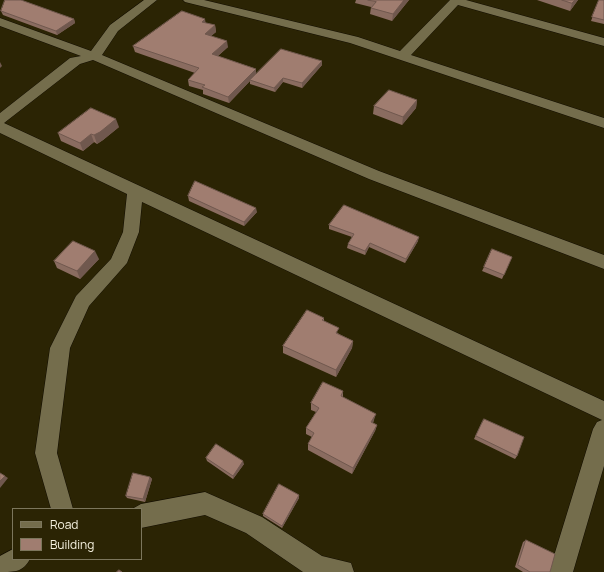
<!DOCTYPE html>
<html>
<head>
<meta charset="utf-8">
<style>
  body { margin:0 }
  #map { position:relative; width:604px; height:572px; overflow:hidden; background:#2b2404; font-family:Manrope,sans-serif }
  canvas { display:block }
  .legend { position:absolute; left:12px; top:508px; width:130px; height:52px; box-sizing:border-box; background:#2b2404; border:1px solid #7c765c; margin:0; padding:5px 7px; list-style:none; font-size:12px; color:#f5f1df }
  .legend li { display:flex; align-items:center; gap:8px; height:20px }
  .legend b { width:20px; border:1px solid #7c765c }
</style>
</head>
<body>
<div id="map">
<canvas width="604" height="572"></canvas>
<ul class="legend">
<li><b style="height:5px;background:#746d4c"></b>Road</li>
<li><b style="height:11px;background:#a07d70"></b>Building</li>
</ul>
</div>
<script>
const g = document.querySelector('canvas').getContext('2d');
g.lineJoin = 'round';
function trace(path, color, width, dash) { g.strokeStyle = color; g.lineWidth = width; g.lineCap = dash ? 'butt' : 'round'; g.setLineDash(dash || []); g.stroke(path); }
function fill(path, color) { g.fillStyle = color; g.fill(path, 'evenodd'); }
const minor = new Path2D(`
  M 144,0 L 157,0 L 118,31 L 102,55 L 379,171 L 604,255 L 604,269 L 369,179 L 93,60 L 80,64 L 4,123 L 604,401 L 604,466 L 573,572 L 549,572 L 593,429 L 597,422 L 602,420 L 142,202 L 139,232 L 127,263 L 89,306 L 70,348 L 57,453 L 73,509 L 51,509 L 35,453 L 50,348 L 76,296 L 111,259 L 123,232 L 127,194 L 0,133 L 0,113 L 70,58 L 81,56 L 0,26 L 0,18 L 91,51 L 110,25 Z
  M 183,0 L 204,0 L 358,37 L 400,51 L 450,0 L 466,0 L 604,38 L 604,46 L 458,5 L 411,55 L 604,118 L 604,128 L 350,43 L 185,2 Z
  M 205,492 L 262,517 L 322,556 L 351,563 L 354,572 L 303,572 L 246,533 L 205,515 L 141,528 L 141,509 L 132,509 L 141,504 Z
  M 13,549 L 13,559 L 30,559 C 23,572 15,572 0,572 L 0,556 Z`);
trace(minor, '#120d00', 1);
fill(minor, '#746d4c');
fill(new Path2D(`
  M 356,0 L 409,0 L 392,21 L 370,14 L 371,7 L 355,3 Z
  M 537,0 L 578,0 L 570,11 Z
  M 599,0 L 604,0 L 604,24 L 591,21 Z
  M 1,11 L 74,19 L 75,23 L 57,35 L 3,15 Z
  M 206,23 L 215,25 L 216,32 L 211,36 L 228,47 L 218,56 L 256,69 L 256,74 L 322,61 L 322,65 L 302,88 L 283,82 L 275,92 L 250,84 L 250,81 L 229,103 L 203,94 L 203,90 L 189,86 L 188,80 L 195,73 L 135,52 L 133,46 Z
  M 417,100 L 416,108 L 402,125 L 373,114 L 374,106 Z
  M 119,127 L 103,140 L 97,144 L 94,142 L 83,151 L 61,141 L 58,133 Z
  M 188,196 L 257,212 L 244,226 L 189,201 Z
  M 329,225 L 418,241 L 405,263 L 369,247 L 365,255 L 347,248 L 348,244 L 352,237 L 329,229 Z
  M 512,257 L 502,279 L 482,271 L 484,267 Z
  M 99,259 L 80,279 L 57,268 L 54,261 Z
  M 324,318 L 324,321 L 339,334 L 353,341 L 352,348 L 336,377 L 283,353 L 283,346 Z
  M 343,391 L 343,397 L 374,420 L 373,423 L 377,425 L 375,431 L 352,474 L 308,450 L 308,444 L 312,437 L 306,434 L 306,428 L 316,412 L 311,410 L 311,403 Z
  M 482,422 L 517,456 L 515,459 L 474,439 Z
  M 206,458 L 244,464 L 233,479 L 207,461 Z
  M 150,477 L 152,479 L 145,502 L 127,498 L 126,496 Z
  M 299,495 L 299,498 L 282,528 L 263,516 L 263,514 Z
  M 526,540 L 550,572 L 523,572 L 515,567 L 523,542 Z`), '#8a6c60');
fill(new Path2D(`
  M 404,0 L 409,0 L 392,21 L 393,14 Z
  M 575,0 L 578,0 L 570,11 L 572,3 Z
  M 74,19 L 75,23 L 57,35 L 56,31 Z
  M 205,19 L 206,25 L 202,22 Z
  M 215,25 L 216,32 L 206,40 L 205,34 Z
  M 227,41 L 228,47 L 213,60 L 212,54 Z
  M 322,61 L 322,65 L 302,88 L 302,83 Z
  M 0,62 L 2,66 L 0,68 Z
  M 256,69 L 256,75 L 250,80 L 250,81 L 229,103 L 228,97 Z
  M 283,78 L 283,82 L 275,92 L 274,88 Z
  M 417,100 L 416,108 L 402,125 L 403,117 Z
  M 116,119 L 119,127 L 103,140 L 97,144 L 94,135 Z
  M 91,134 L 94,142 L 83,151 L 80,143 Z
  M 256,208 L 257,212 L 244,226 L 244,222 Z
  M 419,237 L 418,241 L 405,263 L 406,259 Z
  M 370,243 L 369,247 L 365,255 L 365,251 Z
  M 95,251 L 99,259 L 80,279 L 77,271 Z
  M 353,341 L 352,348 L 336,377 L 336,370 Z
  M 376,414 L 374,420 L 370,428 L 371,422 Z
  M 377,425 L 375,431 L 352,474 L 353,468 Z
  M 243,461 L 244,464 L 233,479 L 233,476 Z
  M 5,476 L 8,478 L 0,488 L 0,481 Z
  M 150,477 L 152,479 L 145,502 L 143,499 Z
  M 299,495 L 299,498 L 282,528 L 282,526 Z`), '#70584e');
const building = new Path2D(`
  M 5,0 L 21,0 L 74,19 L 56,31 L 1,11 Z
  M 368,0 L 404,0 L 393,14 L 371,8 L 376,2 Z
  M 562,0 L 575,0 L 572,3 Z
  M 599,0 L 604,0 L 604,20 L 592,17 Z
  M 182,11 L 205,19 L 202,22 L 215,25 L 205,34 L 227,41 L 212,54 L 256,69 L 228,97 L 202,87 L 205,85 L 188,80 L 199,68 L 133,46 Z
  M 281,49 L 322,61 L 302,83 L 283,78 L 274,88 L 250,80 Z
  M 389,90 L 417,100 L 403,117 L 374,106 Z
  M 91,108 L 116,119 L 100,132 L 94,135 L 91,134 L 80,143 L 58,133 Z
  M 195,181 L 256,208 L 244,222 L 188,196 Z
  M 344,205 L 419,237 L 406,259 L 370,243 L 365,251 L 348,244 L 354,234 L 329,225 Z
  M 73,241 L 95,251 L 77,271 L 54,261 Z
  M 492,249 L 512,257 L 504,275 L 484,267 Z
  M 307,310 L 324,318 L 322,320 L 339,328 L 336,333 L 353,341 L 336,370 L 283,346 Z
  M 323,382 L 343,391 L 341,396 L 376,414 L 371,422 L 377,425 L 353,468 L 308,444 L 314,433 L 306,428 L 319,408 L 311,403 Z
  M 484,419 L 524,437 L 517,456 L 476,436 Z
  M 216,444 L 243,461 L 233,476 L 206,458 Z
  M 0,473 L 5,476 L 0,481 Z
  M 133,473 L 150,477 L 143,499 L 126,496 Z
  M 279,484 L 299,495 L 282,526 L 263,514 Z
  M 526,540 L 555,554 L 550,572 L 530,572 L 518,565 Z
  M 119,570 L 122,572 L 117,572 Z`);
fill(building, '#a07d70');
trace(building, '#70584e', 1);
</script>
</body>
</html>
